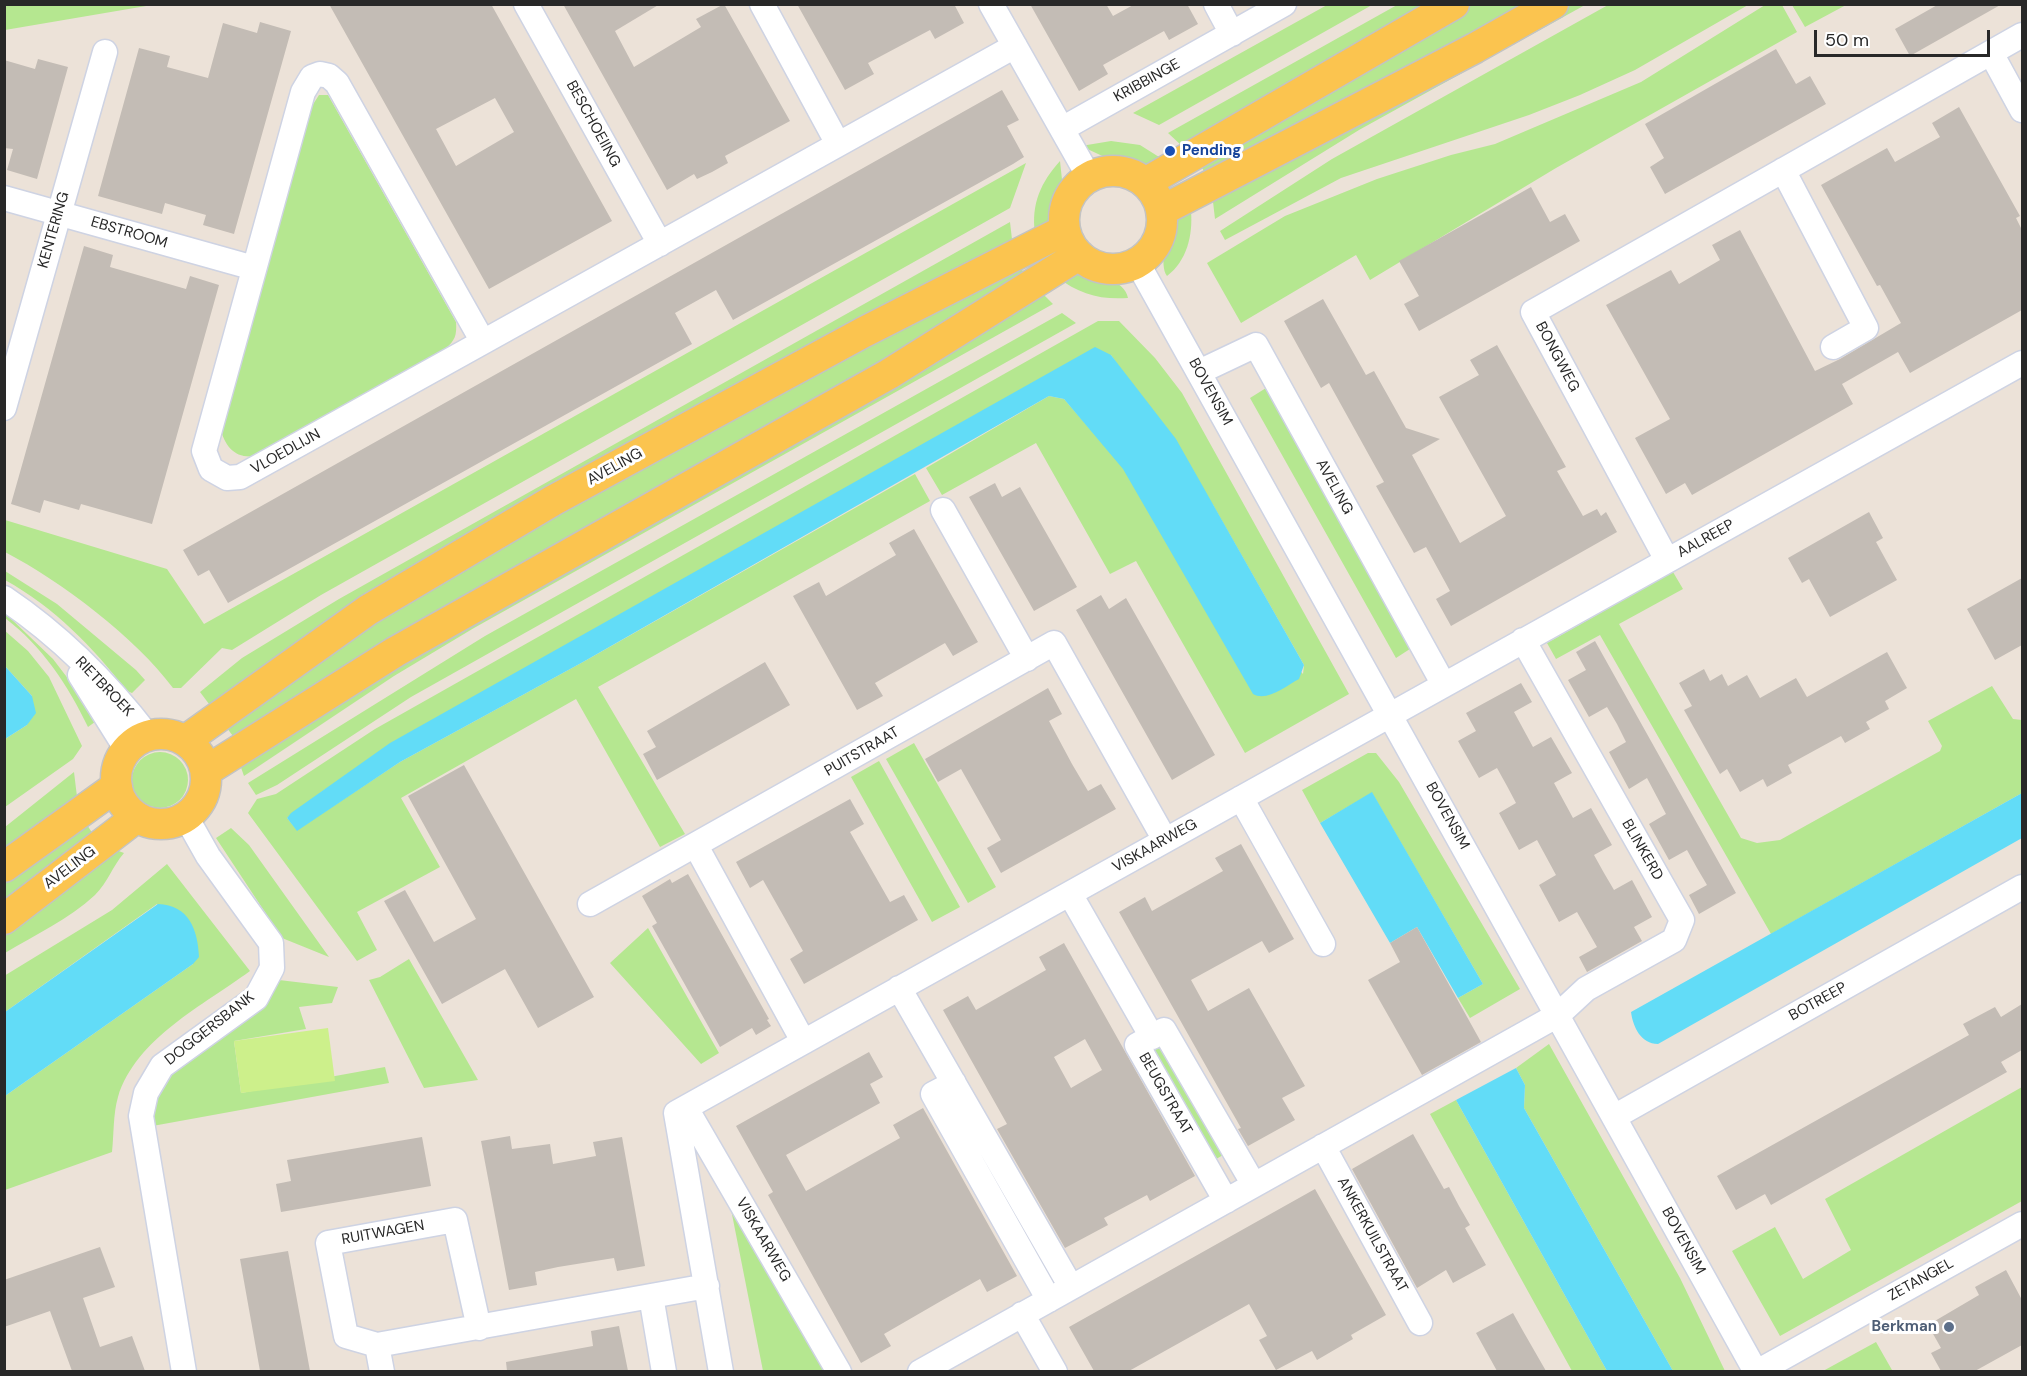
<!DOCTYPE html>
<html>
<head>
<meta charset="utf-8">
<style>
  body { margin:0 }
  #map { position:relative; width:2027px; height:1376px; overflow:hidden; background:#ece2d8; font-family:"DM Sans",sans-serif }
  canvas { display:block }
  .frame { position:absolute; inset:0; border:6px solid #282828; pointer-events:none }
  .scale { position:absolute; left:1814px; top:30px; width:176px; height:27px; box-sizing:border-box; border:3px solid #282828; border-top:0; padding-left:8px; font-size:18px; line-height:21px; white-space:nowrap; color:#282828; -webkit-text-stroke:4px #fff; paint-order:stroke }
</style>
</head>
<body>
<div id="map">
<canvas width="2027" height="1376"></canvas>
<div class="frame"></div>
<div class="scale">50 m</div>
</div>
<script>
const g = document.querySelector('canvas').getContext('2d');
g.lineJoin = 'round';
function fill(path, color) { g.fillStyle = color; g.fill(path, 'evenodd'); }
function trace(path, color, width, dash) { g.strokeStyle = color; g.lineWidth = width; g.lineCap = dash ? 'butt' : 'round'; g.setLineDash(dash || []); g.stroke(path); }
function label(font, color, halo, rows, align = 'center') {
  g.font = font + ' "DM Sans",sans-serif'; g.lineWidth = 6; g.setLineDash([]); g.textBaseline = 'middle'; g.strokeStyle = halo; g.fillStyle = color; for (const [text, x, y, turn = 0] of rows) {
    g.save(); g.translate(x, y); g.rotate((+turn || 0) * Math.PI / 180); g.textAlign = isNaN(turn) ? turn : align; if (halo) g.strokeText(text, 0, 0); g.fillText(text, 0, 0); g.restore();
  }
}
fill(new Path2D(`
  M 5,4 L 152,4 L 152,5 L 5,30 Z
  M 1327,5 L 1372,5 L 1159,125 L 1133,113 Z
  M 1397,5 L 1429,5 L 1182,146 L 1168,133 Z
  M 1462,5 L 1534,5 L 1207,177 L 1199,162 Z
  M 1567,5 L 1585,5 L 1359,130 L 1215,219 L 1212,193 Z
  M 1608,5 L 1748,5 L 1635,70 L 1580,95 L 1529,115 L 1341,178 L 1225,240 L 1220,231 L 1332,159 Z
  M 1765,5 L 1782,5 L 1797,32 L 1556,168 L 1370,280 L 1356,255 L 1241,323 L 1207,263 L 1285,216 L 1377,179 L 1451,155 L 1495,144 L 1641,82 Z
  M 1792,5 L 1846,5 L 1805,27 Z
  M 319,95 L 328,95 L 456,322 C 457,335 455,341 445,349 L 256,456 C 235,459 225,447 220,427 L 312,106 Z
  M 1111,141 L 1140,145 L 1167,162 L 1148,169 L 1113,161 L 1081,146 Z
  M 1060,161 L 1063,189 L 1048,223 L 1035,233 C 1031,204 1041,182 1060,161 Z
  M 1026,163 L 1010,208 L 321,595 L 232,650 L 222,648 L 181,688 L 173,688 C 135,637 62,582 5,552 L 5,520 L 167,569 L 204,624 Z
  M 1191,211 C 1193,235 1187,261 1167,276 C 1159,266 1166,231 1174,221 C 1178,217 1187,214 1191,211 Z
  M 1010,222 L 1013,248 L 215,712 L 200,692 L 242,658 L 339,599 Z
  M 1018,263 L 1027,278 L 236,740 L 223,723 L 465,563 Z
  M 1079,271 C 1095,274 1125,280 1128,298 C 1100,300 1079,294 1057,277 Z
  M 1043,294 L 1053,304 L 474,628 L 394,676 L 244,776 L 238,759 Z
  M 1062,313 L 1076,323 L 411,697 L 277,785 L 256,795 L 248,783 L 485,636 Z
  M 1098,321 L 1119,321 L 1155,358 L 1182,393 L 1349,694 L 1245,753 L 1136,561 L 1110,574 L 1036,443 L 942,495 L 926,468 L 1049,396 L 1064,399 L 1303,674 L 1304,665 L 1213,505 L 1111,355 L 324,790 L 287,818 L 297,830 L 400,762 L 583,662 L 915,474 L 930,501 L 598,687 L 685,834 L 660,847 L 576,699 L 401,798 L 440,867 L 357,912 L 377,950 L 357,961 L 248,813 L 257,799 L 276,794 L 375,729 Z
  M 1266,388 L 1413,647 L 1396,658 L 1250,398 Z
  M 5,571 L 57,604 L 136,670 L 145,680 L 132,693 L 127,691 C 92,646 55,608 5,580 Z
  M 1673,572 L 1683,589 L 1619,624 L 1741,838 L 1757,843 L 1780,840 L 1940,751 L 1942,746 L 1928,721 L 1992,686 L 2013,719 L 2022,720 L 2022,793 L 1771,934 L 1600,635 L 1556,659 L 1547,643 Z
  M 4,612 L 53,659 L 99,719 L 88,727 C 68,685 42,646 5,618 Z
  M 4,630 L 28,651 L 49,677 L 82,746 L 73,759 L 5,807 L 5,739 L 27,725 L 32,696 L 5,666 Z
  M 914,743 L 996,887 L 968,903 L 886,759 Z
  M132 780a28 28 0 1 1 56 0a28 28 0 1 1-56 0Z
  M 1368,753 L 1376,753 L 1399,782 L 1520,989 L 1470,1018 L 1458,998 L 1483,984 L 1372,793 L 1320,823 L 1302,790 Z
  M 879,761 L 960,907 L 932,922 L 851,777 Z
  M 74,772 L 78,805 L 5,857 L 5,827 Z
  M 84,820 L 96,839 L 5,909 L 5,877 Z
  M 231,828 L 249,845 L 329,957 L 282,938 L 216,838 Z
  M 108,847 L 124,853 C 112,867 108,882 95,895 C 69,919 35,935 5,953 L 5,929 Z
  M 167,864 L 250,971 C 204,1005 136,1038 118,1097 C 113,1114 114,1134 112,1152 L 5,1190 L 5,1096 L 193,964 L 157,904 L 5,1012 L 4,976 L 112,910 Z
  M 648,928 L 719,1053 L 701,1064 L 610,963 Z
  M 409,959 L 478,1080 L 424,1088 L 369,980 L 380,977 Z
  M 279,980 L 338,987 L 332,1003 L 299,1007 L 306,1029 L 234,1041 L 241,1093 L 385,1067 L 389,1083 L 147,1127 L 150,1103 L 166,1079 L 266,1005 Z
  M 1163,1034 L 1230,1151 L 1211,1162 L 1145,1045 Z
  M 1549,1044 L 1680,1278 L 1725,1371 L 1673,1371 L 1524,1108 L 1525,1085 L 1516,1068 Z
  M 2022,1087 L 2022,1201 L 1780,1336 L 1732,1251 L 1775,1227 L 1803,1279 L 1851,1250 L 1825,1199 Z
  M 1456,1100 L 1607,1371 L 1572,1371 L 1430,1114 Z
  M 726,1184 L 833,1371 L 763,1371 Z
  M 1876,1342 L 1892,1370 L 1823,1371 Z`), '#b5e790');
fill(new Path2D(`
  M 328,1028 L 335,1081 L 241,1093 L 234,1041 Z`), '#cdf08b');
fill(new Path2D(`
  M 1095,347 L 1111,355 L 1176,439 L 1304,665 L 1299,679 C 1286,686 1267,702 1253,694 L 1123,469 L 1064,399 L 1049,396 L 583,662 L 400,762 L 297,831 L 287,818 L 291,813 L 390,743 Z
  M 5,666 L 32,696 L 36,713 L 27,725 L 5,739 Z
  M 1372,792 L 1483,984 L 1458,998 L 1417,927 L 1390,943 L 1320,823 Z
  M 2022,793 L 2022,838 L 1658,1044 C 1641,1044 1633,1027 1631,1012 Z
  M 158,904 C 189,905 198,930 199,957 L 193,964 L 5,1096 L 5,1012 Z
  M 1516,1068 L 1525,1085 L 1524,1108 L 1673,1371 L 1607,1371 L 1456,1100 Z`), '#62dcf7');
fill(new Path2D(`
  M 329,4 L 491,4 L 612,221 L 489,289 ZM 495,98 L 514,132 L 456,166 L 436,129 Z
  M 563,4 L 660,4 L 615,31 L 634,67 L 701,27 L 696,19 L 724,4 L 790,121 L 725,156 L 728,163 L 712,172 L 697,179 L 694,174 L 667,190 Z
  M 797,4 L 954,4 L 964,23 L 935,39 L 930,30 L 868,63 L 874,74 L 845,90 Z
  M 1030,4 L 1106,4 L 1113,16 L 1135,4 L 1187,4 L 1198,24 L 1169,40 L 1164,31 L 1137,46 L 1103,65 L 1108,74 L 1079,91 Z
  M 1939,4 L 2002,4 L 1910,56 L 1895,29 Z
  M 260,22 L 291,31 L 234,234 L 203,225 L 206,215 L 165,203 L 162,214 L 98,196 L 139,48 L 170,56 L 167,67 L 208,78 L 223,23 L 257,33 Z
  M 1776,49 L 1796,84 L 1810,76 L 1826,104 L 1665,194 L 1650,167 L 1664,158 L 1645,124 Z
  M 38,59 L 68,67 L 37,179 L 7,170 L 13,149 L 4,148 L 4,60 L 35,69 Z
  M 1002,90 L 1019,120 L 1007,126 L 1024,157 L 1013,164 L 733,320 L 716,290 L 675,313 L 692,344 L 228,603 L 209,570 L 198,576 L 183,550 Z
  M 1959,107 L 2020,216 L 2016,218 L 2022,230 L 2022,310 L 1910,373 L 1898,352 L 1842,384 L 1853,404 L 1692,495 L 1685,483 L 1666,494 L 1635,438 L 1670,419 L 1606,305 L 1671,270 L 1679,284 L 1720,260 L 1712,245 L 1740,230 L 1815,371 L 1840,359 L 1901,323 L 1880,285 L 1877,286 L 1821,185 L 1887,148 L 1895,162 L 1940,137 L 1932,123 Z
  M 1531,187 L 1550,222 L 1565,214 L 1580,241 L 1419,331 L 1404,304 L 1419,296 L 1399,261 Z
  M 84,246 L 113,255 L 110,267 L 186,289 L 190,276 L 219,285 L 152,524 L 81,504 L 79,510 L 44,500 L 40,513 L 11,504 Z
  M 1323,299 L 1366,375 L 1374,371 L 1406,428 L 1440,439 L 1412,455 L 1460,543 L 1506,516 L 1439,397 L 1479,375 L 1470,360 L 1497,345 L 1566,467 L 1557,471 L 1583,516 L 1597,509 L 1601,516 L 1606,512 L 1617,532 L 1451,626 L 1436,599 L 1450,591 L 1426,547 L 1414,553 L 1376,486 L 1384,482 L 1375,466 L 1329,383 L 1321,388 L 1284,321 Z
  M 995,483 L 1002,497 L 1020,487 L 1077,587 L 1034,611 L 969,497 Z
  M 1869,512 L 1883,538 L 1876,542 L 1897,580 L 1830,617 L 1809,579 L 1802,583 L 1788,558 Z
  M 914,529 L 978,642 L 953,656 L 945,643 L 875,683 L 883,696 L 857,710 L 793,596 L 819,582 L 826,596 L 896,555 L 889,543 Z
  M 2022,578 L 2022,645 L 1995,660 L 1967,609 Z
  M 1101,595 L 1109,609 L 1126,598 L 1215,755 L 1172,780 L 1076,610 Z
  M 1595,641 L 1736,893 L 1699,914 L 1689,895 L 1707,885 L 1697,868 L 1687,850 L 1669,860 L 1649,824 L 1666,814 L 1647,778 L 1629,789 L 1609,752 L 1626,742 L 1617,724 L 1607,707 L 1589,717 L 1568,680 L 1586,670 L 1576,652 Z
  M 1887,652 L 1907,688 L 1885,701 L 1889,709 L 1866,722 L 1870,729 L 1845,743 L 1841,736 L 1788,765 L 1792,773 L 1767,787 L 1763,779 L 1740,792 L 1727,769 L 1720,774 L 1684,710 L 1692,706 L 1679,683 L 1704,669 L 1710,681 L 1722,674 L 1728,686 L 1747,675 L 1760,698 L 1796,678 L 1807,697 Z
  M 765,662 L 790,705 L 657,780 L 643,754 L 656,747 L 647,731 Z
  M 1521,683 L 1532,702 L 1514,712 L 1533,747 L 1551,737 L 1572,773 L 1554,783 L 1573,818 L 1591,808 L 1612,845 L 1594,855 L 1604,873 L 1614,890 L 1632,880 L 1652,917 L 1634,927 L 1642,941 L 1587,972 L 1579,957 L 1597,947 L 1577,912 L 1559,922 L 1539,885 L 1556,875 L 1537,840 L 1519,850 L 1499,813 L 1516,803 L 1507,786 L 1497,768 L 1479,778 L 1458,741 L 1476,731 L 1466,713 Z
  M 1048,688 L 1062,714 L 1049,721 L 1072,764 L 1088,791 L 1101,784 L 1116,809 L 1001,873 L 987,848 L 1001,840 L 961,769 L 938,782 L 925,759 Z
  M 464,765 L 594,997 L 538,1028 L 505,969 L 442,1004 L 384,901 L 405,890 L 434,942 L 476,919 L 408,796 Z
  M 850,799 L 864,824 L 850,832 L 890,902 L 904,895 L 918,920 L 804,984 L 790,959 L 803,951 L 784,917 L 763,880 L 750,888 L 736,862 Z
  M 1241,844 L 1294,939 L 1269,953 L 1262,941 L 1191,980 L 1208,1011 L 1249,988 L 1305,1086 L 1282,1098 L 1295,1120 L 1248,1146 L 1238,1129 L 1241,1128 L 1119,912 L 1145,897 L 1152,911 L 1223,871 L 1215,858 Z
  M 688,874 L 769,1019 L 767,1020 L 771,1026 L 756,1035 L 752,1028 L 720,1047 L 652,926 L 657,923 L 642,896 L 670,879 L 672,883 Z
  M 1417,927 L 1481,1042 L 1422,1075 L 1368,980 L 1400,962 L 1390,943 Z
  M 1064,943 L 1195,1176 L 1150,1201 L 1147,1195 L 1104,1218 L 1108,1225 L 1065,1248 L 997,1129 L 1007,1124 L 943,1010 L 968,996 L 976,1010 L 1046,970 L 1039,957 ZM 1085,1039 L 1102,1070 L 1071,1088 L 1054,1057 Z
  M 2022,1004 L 2022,1050 L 2001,1062 L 2007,1072 L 1771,1205 L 1765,1194 L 1736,1210 L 1717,1176 L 1969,1035 L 1963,1024 L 1995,1007 L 2001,1017 Z
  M 869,1052 L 883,1077 L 870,1084 L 880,1103 L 786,1155 L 806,1191 L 900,1138 L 893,1125 L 923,1108 L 1017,1276 L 987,1292 L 980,1279 L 941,1301 L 884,1334 L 891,1346 L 861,1363 L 768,1195 L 773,1192 L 736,1126 Z
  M 1413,1134 L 1444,1189 L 1449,1187 L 1459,1206 L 1470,1225 L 1465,1228 L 1486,1265 L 1453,1283 L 1446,1270 L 1417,1288 L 1352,1169 Z
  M 510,1136 L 512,1149 L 550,1144 L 553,1164 L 596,1156 L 593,1142 L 622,1137 L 645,1266 L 617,1271 L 614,1258 L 558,1267 L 535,1272 L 537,1285 L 509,1290 L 481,1141 Z
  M 422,1137 L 431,1186 L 281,1212 L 276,1184 L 291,1181 L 287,1160 Z
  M 1315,1189 L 1386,1315 L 1351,1335 L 1353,1339 L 1317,1360 L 1312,1351 L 1276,1370 L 1259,1340 L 1267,1336 L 1249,1304 L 1129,1371 L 1094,1371 L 1069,1327 Z
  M 100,1247 L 115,1287 L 83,1298 L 100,1347 L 132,1336 L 145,1371 L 72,1371 L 50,1311 L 4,1327 L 4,1280 Z
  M 288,1251 L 310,1371 L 260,1371 L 240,1259 Z
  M 2006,1270 L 2022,1300 L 2022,1345 L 1975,1371 L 1941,1371 L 1931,1353 L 1941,1348 L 1928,1325 L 1979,1295 L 1975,1287 Z
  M 1513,1313 L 1523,1331 L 1546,1371 L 1497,1371 L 1476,1333 Z
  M 619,1326 L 628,1371 L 507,1371 L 506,1362 L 593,1346 L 591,1331 Z`), '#c3bcb5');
const minor = new Path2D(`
  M 526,4 L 660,244
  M 762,4 L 838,144
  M 991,4 L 1089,177
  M 1216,4 L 1232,34
  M 1991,53 L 2022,110
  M 320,74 L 329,76 L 337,83 L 483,342 L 240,477 L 227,478 L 211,469 L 204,451 L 303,92 L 312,77 Z
  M 1062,129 L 1284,4
  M 1783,170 L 1866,328 L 1833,347
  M 4,198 L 254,268
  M 1137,262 L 1756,1372
  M 483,342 L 1015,46
  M 1199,372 L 1256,345 L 1444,685
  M 4,408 L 105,52
  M 943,510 L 1027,659
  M 1667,560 L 1533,312 L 2022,35
  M 4,598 C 59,635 108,684 148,736
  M 80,675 L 127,750
  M 1241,798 L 1323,944
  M 696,846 L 803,1041
  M 1070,894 L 1152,1037
  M 590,904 L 1054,643 L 1165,840
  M 899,988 L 1071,1287
  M 954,1083 L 933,1094 L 1049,1300
  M 686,1108 L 839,1372
  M 1614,1117 L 2022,887
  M 1323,1146 L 1420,1323
  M 1226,1201 L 1137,1045 L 1164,1030 L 1254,1185
  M 651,1296 L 664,1372
  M 1022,1314 L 1055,1372
  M 377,1345 L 707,1286
  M 184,1372 L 141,1116 L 146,1093 L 162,1066 L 256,998 L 272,968 L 271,943 L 208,856 L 186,817
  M 382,1372 L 377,1345 L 346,1336 L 328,1243 L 455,1220 L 479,1328
  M 721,1372 L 676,1113 L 2022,363
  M 920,1372 L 1558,1015 L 1586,989 L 1674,940 L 1682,920 L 1523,640
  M 1757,1372 L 2022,1224`);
const major = new Path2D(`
  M1064 220a49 49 0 1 1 98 0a49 49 0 1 1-98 0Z
  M 1145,183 L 1454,4
  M 1161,211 L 1475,48 L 1553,4
  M116 779a45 45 0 1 1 90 0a45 45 0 1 1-90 0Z
  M 186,740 L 368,610 L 554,500 L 864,332 L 1065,230
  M 206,771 L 395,652 L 889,374 L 1079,255
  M 4,867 L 117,786
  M 4,919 L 137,817`);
trace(minor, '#ced3e3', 27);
trace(major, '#c3c3c3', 33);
trace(minor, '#fff', 24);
trace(major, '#fbc44f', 30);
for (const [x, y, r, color] of [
  [1170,151,6,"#1a4fb4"],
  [1949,1327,6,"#5c6f8a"]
]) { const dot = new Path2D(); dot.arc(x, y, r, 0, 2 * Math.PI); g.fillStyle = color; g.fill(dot); trace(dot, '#fff', 2); }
label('15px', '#282828', '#fff', [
  ["KRIBBINGE",1147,81,-29],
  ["BESCHOEIING",593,124,61],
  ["KENTERING",54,230,-74],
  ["EBSTROOM",129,233,16],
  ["BONGWEG",1557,357,62],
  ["BOVENSIM",1210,392,61],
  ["VLOEDLIJN",286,452,-29],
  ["AVELING",615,467,-29],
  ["AVELING",1334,487,61],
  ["AALREEP",1706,539,-29],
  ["RIETBROEK",104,687,46],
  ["PUITSTRAAT",862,752,-30],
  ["BOVENSIM",1447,816,61],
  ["VISKAARWEG",1155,846,-29],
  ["BLINKERD",1642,850,60],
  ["AVELING",70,868,-37],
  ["BOTREEP",1818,1002,-29],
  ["DOGGERSBANK",210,1029,-38],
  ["BEUGSTRAAT",1165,1094,60],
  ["RUITWAGEN",383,1233,-10],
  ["ANKERKUILSTRAAT",1372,1235,61],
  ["VISKAARWEG",763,1240,60],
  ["BOVENSIM",1683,1241,61],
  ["ZETANGEL",1921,1280,-29]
]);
label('bold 15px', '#164399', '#fff', [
  ["Pending",1182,151]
], 'left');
label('bold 15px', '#4e5e75', '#fff', [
  ["Berkman",1937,1327]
], 'right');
</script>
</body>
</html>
